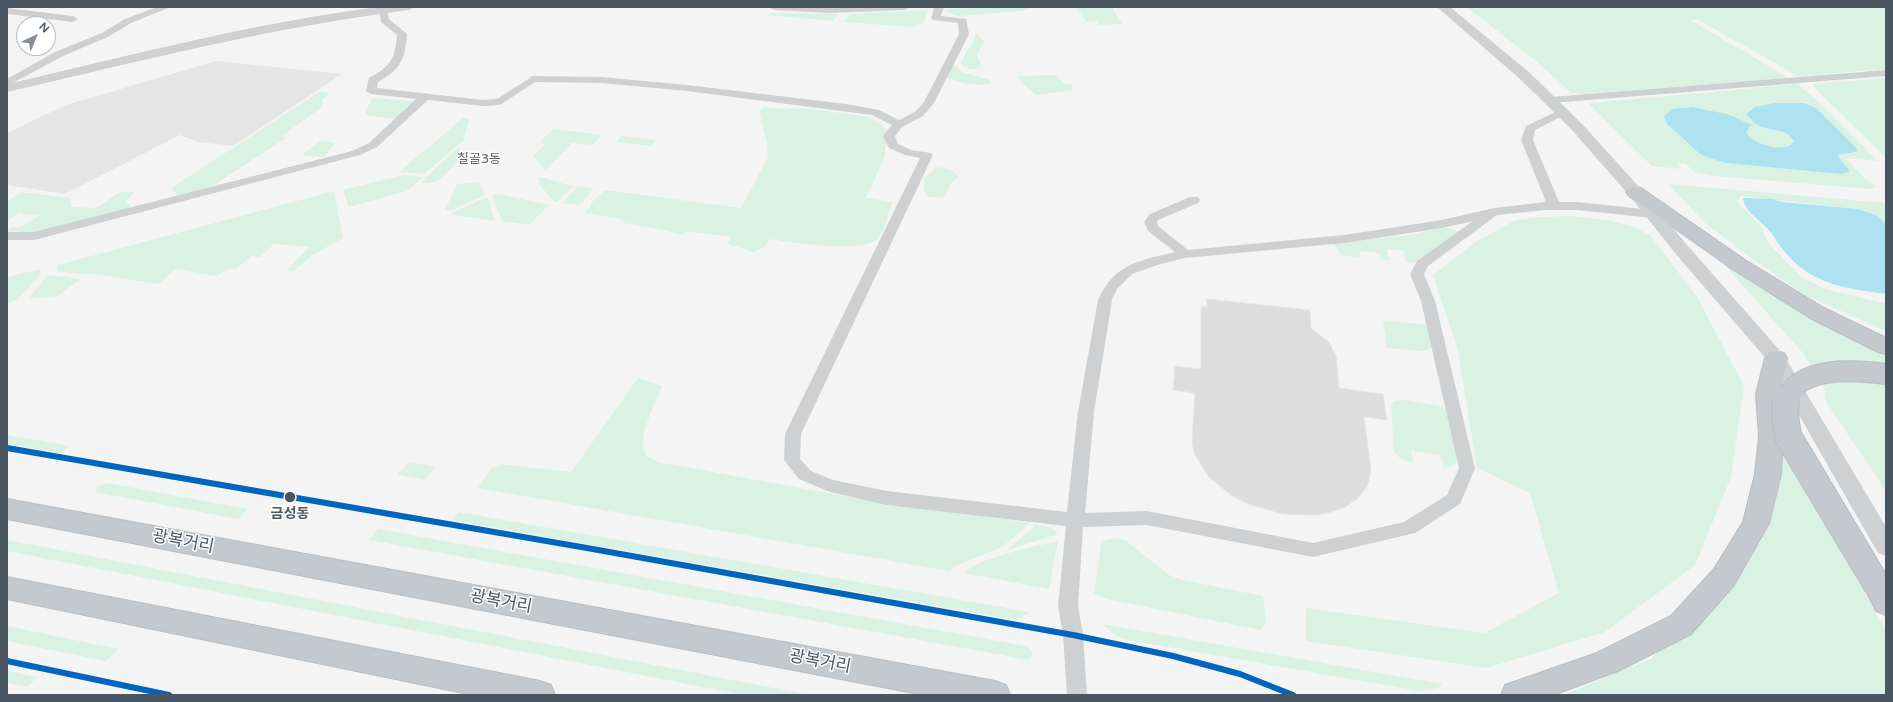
<!DOCTYPE html>
<html>
<head>
<meta charset="utf-8">
<style>
  body { margin:0 }
  #map { position:relative; width:1893px; height:702px; overflow:hidden; background:#f4f4f4; font-family:"Varela Round",sans-serif }
  canvas { display:block }
  .frame { position:absolute; inset:0; border:8px solid #4a5661; pointer-events:none }
  .north { position:absolute; left:16px; top:16px; width:40px; height:40px; box-sizing:border-box; background:#fff; border:1px solid #b7bbc0; border-radius:50%; rotate:44deg; font-size:11px; font-weight:700; line-height:16px; text-align:center; color:#4a5661 }
  .north::after { content:''; display:block; margin:auto; width:14px; height:18px; background:#868d94; clip-path:polygon(50% 0,100% 100%,50% 72%,0 100%) }
</style>
</head>
<body>
<div id="map">
<canvas width="1893" height="702"></canvas>
<div class="frame"></div>
<div class="north">N</div>
</div>
<script>
const g = document.querySelector('canvas').getContext('2d');
g.lineJoin = 'round';
function fill(path, color) { g.fillStyle = color; g.fill(path, 'evenodd'); }
function trace(path, color, width, dash) { g.strokeStyle = color; g.lineWidth = width; g.lineCap = dash ? 'butt' : 'round'; g.setLineDash(dash || []); g.stroke(path); }
function label(font, color, halo, rows, align = 'center') {
  g.font = font + ' "Varela Round","Noto Sans KR",sans-serif'; g.lineWidth = 3; g.setLineDash([]); g.textBaseline = 'middle'; g.strokeStyle = halo; g.fillStyle = color; for (const [text, x, y, turn = 0] of rows) {
    g.save(); g.translate(x, y); g.rotate((+turn || 0) * Math.PI / 180); g.textAlign = isNaN(turn) ? turn : align; if (halo) g.strokeText(text, 0, 0); g.fillText(text, 0, 0); g.restore();
  }
}
fill(new Path2D(`
  M 216,61 L 342,74 L 233,146 L 199,142 L 180,135 L 65,194 L 7,185 L 7,133 L 66,105 Z`), '#e6e5e6');
fill(new Path2D(`
  M 988,7 L 1062,7 L 1031,8 L 1021,11 L 959,16 L 946,12 L 948,9 Z
  M 1070,7 L 1112,7 L 1122,24 L 1099,25 L 1096,21 L 1087,22 L 1076,8 Z
  M 1467,7 L 1886,7 L 1886,69 L 1798,76 L 1697,19 L 1690,20 L 1789,78 L 1581,94 L 1572,93 L 1537,62 Z
  M 929,10 L 923,23 L 913,27 L 843,22 L 850,14 Z
  M 771,13 L 839,14 L 833,21 L 768,15 Z
  M 976,33 L 984,41 L 977,55 L 981,66 C 975,72 967,69 961,64 C 964,52 974,45 976,33 Z
  M 952,64 L 962,72 L 990,80 L 990,84 C 975,86 961,84 947,77 Z
  M 1056,75 L 1065,84 L 1072,85 L 1073,90 L 1036,95 L 1022,83 L 1018,76 Z
  M 1886,78 L 1886,158 L 1811,84 Z
  M 1798,84 L 1825,108 L 1878,161 L 1846,158 L 1865,179 L 1877,186 L 1872,189 L 1715,176 L 1694,172 L 1686,164 L 1678,163 L 1682,169 L 1652,166 L 1590,105 L 1590,103 ZM 1692,107 L 1714,111 L 1749,123 L 1752,126 L 1750,126 L 1746,133 C 1754,144 1783,154 1794,142 C 1787,127 1766,132 1756,124 C 1754,122 1751,119 1748,116 L 1816,108 L 1858,151 L 1837,154 L 1849,170 L 1846,174 L 1687,143 L 1665,121 L 1671,109 Z
  M 321,91 L 330,93 L 322,100 L 324,102 L 319,109 L 282,136 L 286,138 L 214,185 L 179,197 L 171,188 Z
  M 372,98 L 412,101 L 412,105 L 395,119 L 367,115 L 365,113 Z
  M 764,107 L 784,109 L 806,108 L 868,117 L 882,125 L 886,131 L 885,156 L 866,198 L 893,202 C 888,213 885,227 879,237 C 867,255 791,242 770,239 L 764,247 L 754,252 L 728,244 L 730,237 L 686,231 L 683,235 L 654,228 L 624,223 L 623,219 L 584,213 L 591,206 L 591,203 L 605,190 L 741,208 L 768,157 L 767,143 L 759,111 Z
  M 463,118 L 469,119 L 464,140 L 424,174 L 399,172 Z
  M 553,129 L 602,135 L 592,145 L 572,143 L 545,170 L 533,156 L 546,144 L 539,143 Z
  M 621,136 L 656,140 L 651,146 L 616,142 Z
  M 320,141 L 335,143 L 324,157 L 302,155 Z
  M 459,147 L 462,156 C 450,169 440,186 421,183 L 428,175 Z
  M 941,167 L 955,172 L 959,177 L 952,182 L 943,198 L 929,197 L 924,190 L 924,179 L 934,169 Z
  M 404,175 L 423,177 L 407,191 L 349,207 L 343,190 Z
  M 538,178 L 545,178 L 549,180 L 573,186 L 557,202 L 554,201 L 539,184 Z
  M 479,182 L 485,195 L 451,210 L 445,210 L 457,184 Z
  M 1668,184 L 1886,203 L 1886,224 L 1878,216 L 1859,209 L 1741,196 L 1737,201 L 1761,227 L 1769,244 L 1802,277 L 1825,289 L 1886,304 L 1886,331 L 1805,295 L 1748,256 L 1704,222 Z
  M 578,186 L 593,188 L 583,202 L 578,205 L 562,203 Z
  M 334,191 L 343,238 L 313,255 L 293,271 L 286,271 L 309,247 L 274,244 L 260,257 L 251,256 L 236,269 L 228,269 L 217,276 L 176,269 L 158,284 L 96,274 L 78,274 L 57,271 L 58,265 Z
  M 22,192 L 70,198 L 71,207 L 96,208 L 120,192 L 135,192 L 126,201 L 132,208 L 34,233 L 7,231 L 12,227 L 19,228 L 39,216 L 19,213 L 7,221 L 7,201 Z
  M 498,194 L 549,205 L 529,225 L 502,221 L 492,196 Z
  M 487,197 L 495,221 L 450,214 Z
  M 1571,216 L 1607,220 L 1633,227 L 1650,235 L 1697,297 L 1744,386 L 1731,477 L 1695,565 L 1605,632 L 1486,668 L 1306,641 L 1306,608 L 1484,633 L 1559,593 L 1530,493 L 1477,468 L 1458,350 L 1433,275 L 1476,242 L 1514,221 L 1538,217 Z
  M 1440,228 L 1447,228 L 1456,230 L 1457,233 L 1414,263 L 1406,262 L 1404,251 L 1387,249 L 1389,260 L 1381,260 L 1379,253 L 1360,251 L 1361,258 L 1340,255 L 1337,248 L 1332,243 L 1411,235 Z
  M 1722,262 L 1724,262 L 1886,351 L 1886,491 L 1826,402 L 1825,390 L 1803,353 Z
  M 40,269 L 40,275 L 17,300 L 7,303 L 7,277 Z
  M 48,275 L 81,279 L 57,296 L 28,299 Z
  M 1383,320 L 1427,325 L 1432,344 L 1431,348 L 1423,351 L 1387,348 Z
  M 638,378 L 662,386 C 656,402 634,442 647,456 C 650,458 655,460 658,462 L 838,495 L 1030,523 L 1002,547 L 955,566 L 949,571 L 478,488 L 491,468 L 500,464 L 571,472 Z
  M 1407,400 L 1440,406 L 1447,411 L 1459,458 C 1455,465 1451,468 1444,468 L 1441,455 L 1411,451 L 1414,464 L 1400,458 L 1394,452 L 1391,405 L 1395,401 Z
  M 7,435 L 70,446 L 61,453 L 7,444 Z
  M 1778,441 L 1886,631 L 1886,695 L 1563,695 L 1650,659 L 1706,613 L 1748,564 L 1766,515 Z
  M 409,462 L 436,467 L 425,480 L 397,475 Z
  M 107,483 L 248,509 L 238,519 L 95,492 L 98,486 Z
  M 458,512 L 1030,612 L 1020,618 L 1010,619 L 452,520 Z
  M 1036,525 L 1050,527 L 1058,534 L 1007,550 Z
  M 378,529 L 1026,646 C 1031,649 1033,651 1032,656 L 1028,659 L 1024,659 L 369,540 Z
  M 1116,538 L 1126,541 L 1169,575 L 1182,580 L 1263,596 L 1266,623 L 1260,630 L 1107,599 L 1094,593 L 1101,545 L 1105,540 Z
  M 7,540 L 810,695 L 744,695 L 7,551 Z
  M 1058,541 L 1049,589 L 964,573 C 980,557 1034,547 1058,541 Z
  M 1102,624 L 1442,684 L 1439,688 L 1419,691 L 1128,640 L 1117,636 Z
  M 7,626 L 118,649 L 106,661 L 7,641 Z
  M 7,671 L 37,677 L 27,687 L 7,683 Z`), '#d9f2e3');
fill(new Path2D(`
  M 1775,103 L 1804,103 L 1816,108 L 1857,149 L 1858,151 L 1855,152 L 1837,155 L 1849,170 L 1849,172 L 1842,174 L 1726,163 L 1713,159 L 1700,154 L 1667,124 L 1664,117 L 1671,109 L 1692,107 L 1727,114 L 1753,125 L 1750,126 L 1746,133 C 1754,144 1783,154 1794,142 C 1788,127 1767,132 1756,124 C 1754,123 1749,117 1746,114 L 1756,107 Z
  M 1743,198 L 1773,199 L 1782,202 L 1859,209 L 1878,216 L 1886,224 L 1886,294 C 1848,289 1810,284 1785,252 C 1778,244 1774,235 1767,228 C 1758,219 1744,210 1743,198 Z`), '#aee2f0');
const building = new Path2D(`
  M 1207,299 L 1310,310 L 1311,328 L 1329,342 L 1336,356 L 1339,388 L 1383,394 L 1387,420 L 1364,417 L 1371,470 L 1369,481 L 1364,491 L 1356,500 L 1345,507 L 1332,512 L 1316,515 L 1282,514 L 1248,504 L 1232,496 L 1208,476 L 1194,453 L 1192,442 L 1195,393 L 1173,390 L 1175,366 L 1201,369 L 1201,306 L 1207,307 Z`);
fill(building, '#ddddde');
trace(building, '#e5e6e7', 1);
const trunk = new Path2D(`
  M 1635,187 L 1641,188 L 1745,260 L 1824,308 L 1886,338 L 1886,354 L 1878,352 L 1810,318 L 1731,268 L 1629,196 L 1626,192 L 1629,188 Z
  M 1776,351 L 1784,353 L 1787,358 L 1780,394 L 1783,436 L 1781,474 L 1769,523 L 1734,585 L 1691,634 L 1618,671 L 1553,695 L 1501,695 L 1505,685 L 1597,653 L 1671,616 L 1714,569 L 1743,522 L 1755,474 L 1759,436 L 1756,394 L 1765,358 L 1768,353 Z
  M 7,499 L 995,681 L 1006,685 L 1010,695 L 924,695 L 7,519 Z
  M 1877,574 L 1886,577 L 1886,615 L 1876,611 L 1863,585 L 1867,577 Z
  M 7,577 L 540,681 L 551,685 L 555,695 L 473,695 L 7,599 Z`);
trace(trunk, '#b9bec3', 2);
fill(new Path2D(`
  M 157,7 L 171,7 L 131,23 L 108,37 L 63,56 L 7,86 L 7,79 L 55,52 L 102,33 L 125,19 Z
  M 372,7 L 386,8 L 389,19 L 407,34 C 405,59 401,69 378,82 L 377,88 L 483,100 L 497,99 L 533,76 L 602,77 L 687,85 L 846,104 L 879,110 L 899,120 L 915,112 L 924,102 L 959,34 L 958,23 L 933,20 L 931,18 L 934,7 L 944,7 L 941,16 L 966,19 L 969,34 L 934,103 L 923,116 L 902,127 L 895,136 L 898,144 L 911,150 L 931,153 L 933,155 L 801,434 L 800,459 L 811,471 L 833,480 L 887,491 L 1067,512 L 1078,412 L 1098,300 C 1115,263 1139,261 1175,252 L 1148,231 L 1144,222 L 1150,214 L 1190,197 L 1198,197 L 1200,200 L 1198,203 L 1158,220 L 1157,222 L 1158,226 L 1188,250 L 1344,235 L 1442,220 L 1494,208 L 1546,202 L 1521,140 L 1526,126 L 1562,109 L 1567,112 L 1566,114 L 1535,130 L 1533,140 L 1559,202 L 1577,202 L 1652,210 L 1656,211 L 1658,214 L 1656,217 L 1652,218 L 1577,210 L 1546,210 L 1497,215 L 1428,266 L 1424,274 L 1435,301 L 1475,468 L 1460,504 L 1415,533 L 1313,557 L 1147,525 L 1083,527 L 1078,606 L 1083,635 L 1087,695 L 1067,695 L 1063,635 L 1058,606 L 1066,526 L 887,505 L 830,492 L 799,479 L 784,460 L 785,434 L 920,158 L 905,155 L 889,148 L 883,136 L 892,125 L 872,115 L 687,91 L 602,83 L 535,82 L 500,105 L 483,106 L 428,100 L 377,147 L 360,155 L 34,240 L 7,240 L 7,232 L 34,232 L 352,151 L 369,143 L 416,99 L 371,94 L 366,91 L 369,78 C 391,66 395,59 397,35 L 381,22 L 379,11 ZM 1473,221 L 1417,261 L 1410,274 L 1421,301 L 1459,468 L 1447,495 L 1404,522 L 1313,543 L 1147,511 L 1085,513 L 1094,412 L 1112,300 L 1117,289 L 1132,274 L 1157,265 L 1185,258 L 1344,243 L 1442,228 Z
  M 7,8 L 73,16 L 78,19 L 73,22 L 7,14 Z
  M 1886,70 L 1886,76 L 1551,103 L 1546,100 L 1551,97 Z`), '#ced0d2');
fill(new Path2D(`
  M 380,7 L 415,7 L 409,10 C 273,27 140,61 7,92 L 7,84 C 129,56 256,22 380,7 Z
  M 768,7 L 911,7 L 905,10 L 830,13 L 774,10 Z
  M 1437,7 L 1450,7 L 1530,73 L 1582,124 L 1641,189 L 1687,245 L 1783,354 L 1886,527 L 1886,556 L 1878,553 L 1768,361 L 1675,253 L 1629,195 L 1572,130 L 1520,79 Z`), '#ced0d2');
fill(trunk, '#c4c9cd');
const trunkBridgeFar1 = new Path2D(`
  M 1786,400 C 1800,365 1856,370 1886,374`);
const trunkBridge = new Path2D(`
  M 1786,399 L 1785,415 L 1788,436 L 1877,585`);
trace(trunkBridgeFar1, '#b9bec3', 22, []);
trace(trunkBridge, '#b9bec3', 28, []);
trace(trunkBridgeFar1, '#c4c9cd', 20);
trace(trunkBridge, '#c4c9cd', 26);
trace(new Path2D(`
  M 7,448 L 587,548 L 1073,635 L 1173,656 L 1240,674 L 1293,695
  M 7,661 L 169,695`), '#0065bd', 6);
for (const [x, y, r, color] of [
  [290,497,6,"#4a5661"]
]) { const dot = new Path2D(); dot.arc(x, y, r, 0, 2 * Math.PI); g.fillStyle = color; g.fill(dot); trace(dot, '#fff', 1.5); }
label('13px', '#5f6368', '#fff', [
  ["칠골3동",479,160]
]);
label('bold 14px', '#4a5661', '#fff', [
  ["금성동",290,514]
]);
label('17px', '#4a5661', '#fff', [
  ["광복거리",183,542,11],
  ["광복거리",501,602,11],
  ["광복거리",820,662,11]
]);
</script>
</body>
</html>
